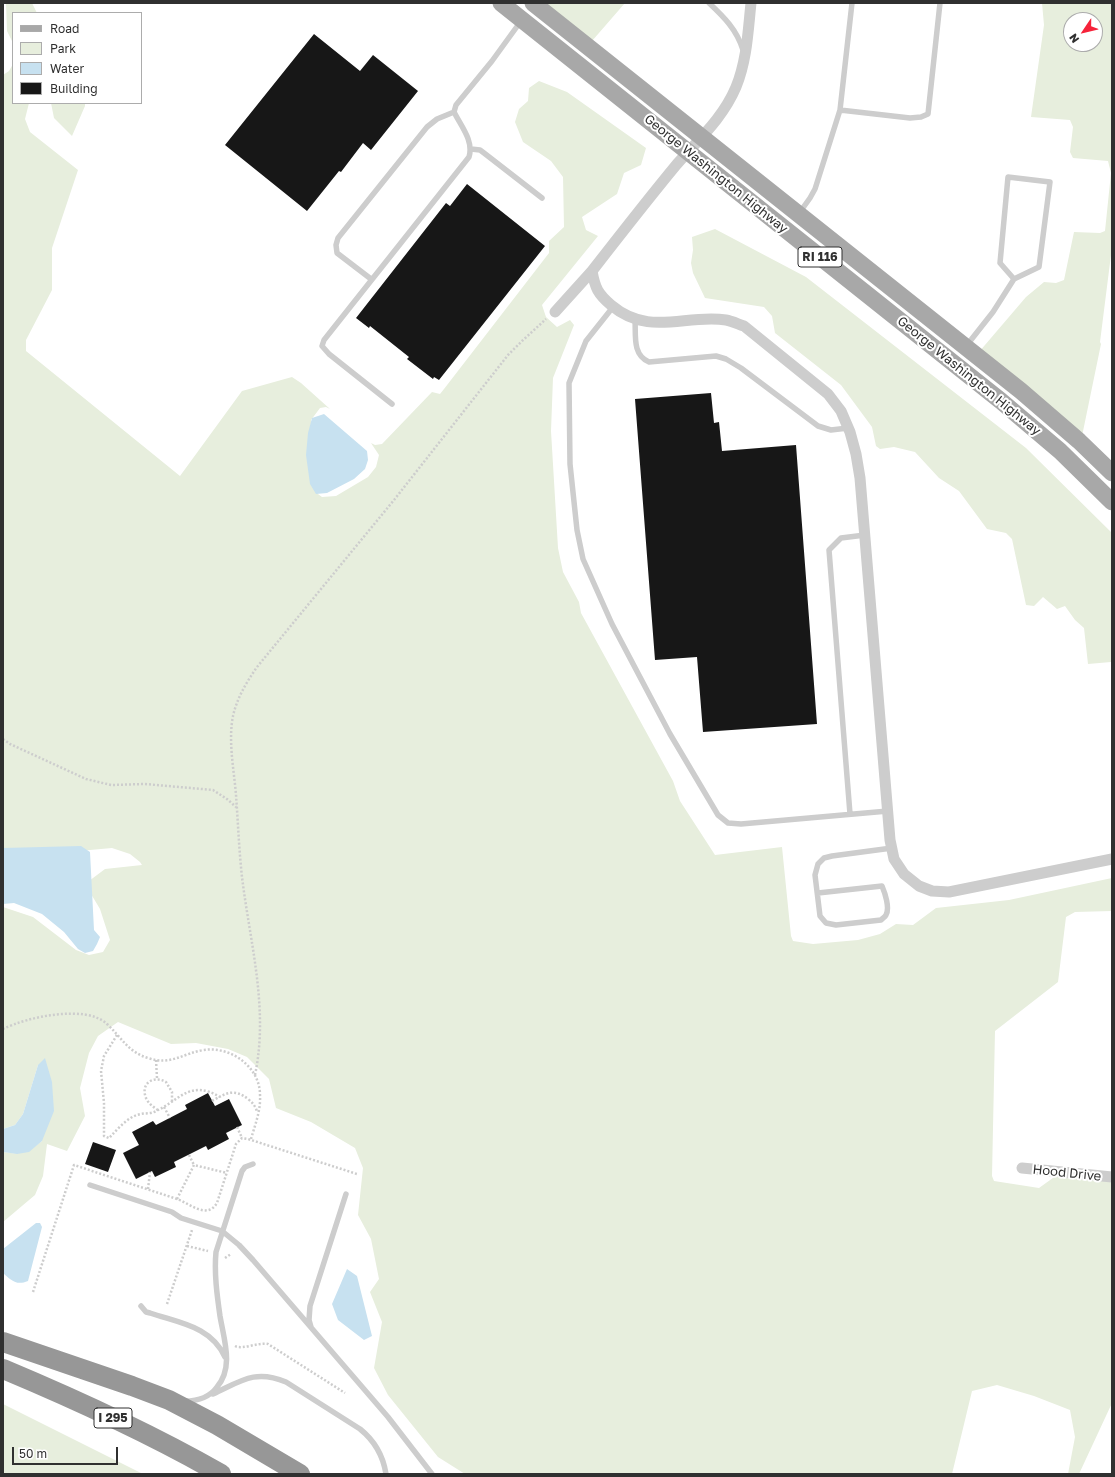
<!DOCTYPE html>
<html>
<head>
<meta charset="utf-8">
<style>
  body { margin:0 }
  #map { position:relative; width:1115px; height:1477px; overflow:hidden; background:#fff; font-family:"Golos Text",sans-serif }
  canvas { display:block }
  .frame { position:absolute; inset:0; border:4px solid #303030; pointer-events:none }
  .legend { position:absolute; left:12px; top:12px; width:130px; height:92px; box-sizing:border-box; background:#fff; border:1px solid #acacac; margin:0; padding:5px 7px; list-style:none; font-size:12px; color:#303030 }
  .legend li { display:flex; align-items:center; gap:8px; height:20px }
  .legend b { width:20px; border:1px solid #acacac }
  .north { position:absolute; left:1063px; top:12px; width:40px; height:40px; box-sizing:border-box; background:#fff; border:1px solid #acacac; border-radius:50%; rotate:235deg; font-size:11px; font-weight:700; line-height:16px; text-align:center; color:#303030 }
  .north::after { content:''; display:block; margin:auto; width:14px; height:18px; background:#f6233a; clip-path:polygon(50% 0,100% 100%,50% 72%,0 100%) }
  .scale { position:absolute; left:12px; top:1447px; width:106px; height:18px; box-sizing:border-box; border:2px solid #303030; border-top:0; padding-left:5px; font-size:12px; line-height:14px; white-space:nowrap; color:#303030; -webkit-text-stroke:3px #fff; paint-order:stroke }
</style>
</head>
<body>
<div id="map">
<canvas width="1115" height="1477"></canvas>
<div class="frame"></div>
<ul class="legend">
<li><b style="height:5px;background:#a8a8a8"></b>Road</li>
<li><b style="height:11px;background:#e7eedd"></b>Park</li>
<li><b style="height:11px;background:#c7e1f0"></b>Water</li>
<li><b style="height:11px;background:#171717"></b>Building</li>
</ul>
<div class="north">N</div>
<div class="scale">50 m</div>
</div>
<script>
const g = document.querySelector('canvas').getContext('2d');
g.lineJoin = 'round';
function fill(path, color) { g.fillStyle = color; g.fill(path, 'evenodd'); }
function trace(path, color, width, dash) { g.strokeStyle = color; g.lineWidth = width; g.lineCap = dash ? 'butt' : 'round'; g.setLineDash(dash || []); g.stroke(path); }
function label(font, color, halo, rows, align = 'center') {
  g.font = font + ' "Golos Text",sans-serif'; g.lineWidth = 4; g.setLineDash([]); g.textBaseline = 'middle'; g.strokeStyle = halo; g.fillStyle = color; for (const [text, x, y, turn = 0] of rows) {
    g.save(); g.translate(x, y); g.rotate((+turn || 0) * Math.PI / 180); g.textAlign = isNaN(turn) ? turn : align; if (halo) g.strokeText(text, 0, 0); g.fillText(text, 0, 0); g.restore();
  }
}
fill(new Path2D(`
  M 6,3 L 32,3 L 37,13 L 13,13 L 13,43 L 7,31 Z
  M 543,3 L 625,3 L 592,41 Z
  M 1042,3 L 1112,3 L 1112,247 L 1100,342 L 1101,344 L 1081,441 L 979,352 L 1026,297 L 1044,282 L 1056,283 L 1064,280 L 1074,232 L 1100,233 L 1105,231 L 1111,173 L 1108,161 L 1073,158 L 1070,152 L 1073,127 L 1070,120 L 1031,117 L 1044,25 ZM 1071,20 L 1095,20 L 1095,44 L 1071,44 Z
  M 13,64 L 13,103 L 29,103 L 25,119 L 30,132 L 78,170 L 52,248 L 52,290 L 26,340 L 26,351 L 180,476 L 242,391 L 292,377 L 301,383 L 330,409 L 326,407 L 320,408 L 311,420 L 311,470 L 318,494 L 322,497 L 336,496 L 368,477 L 376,467 L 379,455 L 371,443 L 375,445 L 382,444 L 432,392 L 440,394 L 444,389 L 549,253 L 549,241 L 564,227 L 563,177 L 551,161 L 523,142 L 515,122 L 519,109 L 528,101 L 529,88 L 539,81 L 567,92 L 646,148 L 641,165 L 624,173 L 617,194 L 582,217 L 586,230 L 598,236 L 542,305 L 546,317 L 557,327 L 570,320 L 574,325 L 553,378 L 551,431 L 558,548 L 563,572 L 579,602 L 581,613 L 673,781 L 680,801 L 715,855 L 782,847 L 791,936 L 793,941 L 813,944 L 858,940 L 880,934 L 896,924 L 913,925 L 936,908 L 1009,900 L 1112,878 L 1112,911 L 1075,912 L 1066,917 L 1058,982 L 995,1031 L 992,1176 L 994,1181 L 1039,1188 L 1064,1170 L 1112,1175 L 1112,1403 L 1079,1474 L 1068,1474 L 1075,1437 L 1070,1410 L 1034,1396 L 997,1385 L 972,1391 L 952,1474 L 465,1474 L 438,1457 L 388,1395 L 374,1368 L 382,1322 L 370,1292 L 379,1279 L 371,1239 L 358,1215 L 363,1168 L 355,1148 L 311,1122 L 276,1108 L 269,1079 L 247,1057 L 228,1049 L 196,1043 L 171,1044 L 118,1022 L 98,1036 L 89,1053 L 80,1088 L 85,1116 L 67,1151 L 47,1144 L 43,1176 L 35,1195 L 3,1222 L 3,1152 C 23,1155 26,1153 42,1141 L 38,1065 L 23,1114 L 15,1125 L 3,1129 L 3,907 L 33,917 L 76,950 L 89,955 L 103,952 L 110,940 L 100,909 L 85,884 L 105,869 L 142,865 L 140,862 L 130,854 L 112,848 L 79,851 L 3,849 L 3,75 L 9,71 Z
  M 51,103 L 85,103 L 85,106 L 72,136 L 54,118 Z
  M 715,229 L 806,277 L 1026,448 L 1112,533 L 1112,663 L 1111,662 L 1088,664 L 1084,628 L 1075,620 L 1065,606 L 1057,609 L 1043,597 L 1034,606 L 1026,605 L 1012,539 L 1006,533 L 987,529 L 959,491 L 939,478 L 915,452 L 894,447 L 880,449 L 876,446 L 872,427 L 841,385 L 775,333 L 772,316 L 764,307 L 705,298 L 693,273 L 691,263 L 693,250 L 692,237 Z
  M 3,1404 L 143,1474 L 3,1474 Z`), '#e7eedd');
fill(new Path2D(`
  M 324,414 L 367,451 L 368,460 L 365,469 L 354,479 L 327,493 L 316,494 L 310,484 L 306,455 L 308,433 L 312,418 Z
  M 81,846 L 90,852 L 94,930 L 100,937 L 97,944 L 93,951 L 85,953 L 78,949 L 64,932 L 42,914 L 14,903 L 3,904 L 3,848 Z
  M 45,1058 L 52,1082 L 54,1111 L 42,1141 L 29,1152 L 17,1154 L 3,1152 L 3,1129 L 15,1125 L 23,1114 L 38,1065 Z
  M 36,1223 L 40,1223 L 42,1227 L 28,1281 C 16,1286 11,1280 3,1273 L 3,1249 Z
  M 347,1269 L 357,1276 L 372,1336 L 364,1340 L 338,1320 L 332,1304 Z`), '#c7e1f0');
fill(new Path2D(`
  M 314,34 L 360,71 L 373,55 L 418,91 L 371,150 L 363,143 L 341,172 L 339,171 L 307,211 L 225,145 Z
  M 467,184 L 545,246 L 439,380 L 434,377 L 433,379 L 407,359 L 409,357 L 370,326 L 369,328 L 356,318 L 446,203 L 450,206 Z
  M 711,393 L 714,423 L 719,422 L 722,451 L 796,445 L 817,724 L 703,732 L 697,657 L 655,660 L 635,399 Z
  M 208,1093 L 215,1106 L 229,1099 L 242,1125 L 226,1133 L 229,1139 L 208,1150 L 206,1146 L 174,1162 L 176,1167 L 155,1177 L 152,1171 L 136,1179 L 123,1153 L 139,1145 L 132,1132 L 153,1121 L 156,1125 L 187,1109 L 185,1105 Z
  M 93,1142 L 116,1150 L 108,1172 L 85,1164 Z`), '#171717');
trace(new Path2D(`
  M 3,739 L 10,744 L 86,779 L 111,785 L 145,784 L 213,790 L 227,799 L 236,807
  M 3,1029 C 27,1017 86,1004 107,1024 C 122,1038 128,1052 148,1058 C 171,1066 183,1053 204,1050 C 231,1046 260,1067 260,1095 C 261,1110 255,1125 251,1139
  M 117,1035 L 104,1056 L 101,1071 L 104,1103 L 104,1136 L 109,1138 C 118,1129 128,1116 141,1114 C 146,1113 151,1114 156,1111 C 180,1100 190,1079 220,1097
  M 156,1060 L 157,1078
  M 255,1075 C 269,1009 250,943 242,877 C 239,850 238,822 236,795 C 234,770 228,741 233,716 C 237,698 246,683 257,667 L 394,500 L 508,355 L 522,341 L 546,319
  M 212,1101 C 226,1093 234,1088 248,1099 C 253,1103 256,1107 257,1112
  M 164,1107 L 170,1118
  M 158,1110 C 153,1107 148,1103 146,1098 C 140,1083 154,1075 166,1082 L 172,1092 L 172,1102
  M 237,1127 L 242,1138
  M 189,1155 L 194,1165
  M 148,1189 L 150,1172
  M 177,1199 L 194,1165 L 227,1173
  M 187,1246 L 208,1251
  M 225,1258 L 231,1254
  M 33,1292 L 74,1165 L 177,1199 C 189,1203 207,1220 217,1203 L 236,1144 L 242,1138 L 248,1139 L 357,1174
  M 167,1304 L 192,1230
  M 235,1346 C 243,1350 258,1342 268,1344 L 345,1393`), '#cdcdcd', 2.5, [2, 2]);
trace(new Path2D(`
  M 709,3 C 724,17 737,30 743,50
  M 840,110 L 910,118 L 921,117 L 928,114 L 940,3
  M 471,149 L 480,150 L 484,153 L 542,198
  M 800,212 L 810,198 L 815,189 L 840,110 L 852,3
  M 371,279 L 337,253 L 336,245 L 338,238 L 427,127 L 437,119 L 454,112
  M 613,307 L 586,341 L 569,383 L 570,464 L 577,530 L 583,559 L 612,624 L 670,734 L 718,815 L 728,823 L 741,824 L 888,811
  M 635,319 C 636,335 632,355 649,362 L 716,356 L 726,359 L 741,368 L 818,426 L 831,430 L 848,428
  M 967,345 L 993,312 L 1014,279 L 1000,263 L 1008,177 L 1050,182 L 1039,267 L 1014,279
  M 392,404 L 329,354 L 322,346 L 324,340 L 469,157 C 474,141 461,126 454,112 L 456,105 L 492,61 L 521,21
  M 850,814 L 829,550 L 841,538 L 865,535
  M 818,893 L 882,886 C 885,893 890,908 886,915 C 885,917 883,918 881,920 L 836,925 L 826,923 L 820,916 L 815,875 L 818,864 L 824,858 L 832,856 L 892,848
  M 90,1185 L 172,1212 L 181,1218 L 222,1231 L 239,1245 L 253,1260 L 388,1417 L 432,1474
  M 141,1306 L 146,1312 L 150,1313 C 179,1323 211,1326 225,1357
  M 311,1327 L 309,1320 L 310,1306 L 346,1194
  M 213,1394 C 241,1381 255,1369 286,1382 L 360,1429 C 375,1441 383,1455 386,1474
  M 185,1401 C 198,1401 209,1398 217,1387 C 234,1367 224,1340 220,1316 C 217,1295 214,1273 216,1252 L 242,1171 L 245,1167 L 253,1164`), '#cdcdcd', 5.5);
trace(new Path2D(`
  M 751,3 C 748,31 747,60 736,87 C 723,118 699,139 677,164 C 648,199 620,235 592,271 C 595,288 598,294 611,305 C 649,337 684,314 726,320 C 732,321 738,324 744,326 L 828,394 L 841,411 L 850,432 L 856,454 L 860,478 L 890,840 L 894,859 L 904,874 L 919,886 L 932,891 L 949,892 L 1112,859
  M 555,312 L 592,271
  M 1022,1168 L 1112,1177`), '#cdcdcd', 11);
trace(new Path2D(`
  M 501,3 L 1001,401 L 1060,451 L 1112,502
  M 533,3 L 1021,391 L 1079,441 L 1112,473`), '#a8a8a8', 17);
trace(new Path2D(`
  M 3,1342 L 132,1386 L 169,1400 L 217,1425 L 300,1474
  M 3,1369 C 77,1400 151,1434 221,1474`), '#979797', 20);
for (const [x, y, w] of [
  [820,257,44],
  [113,1418,38]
]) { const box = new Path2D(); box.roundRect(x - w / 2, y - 10, w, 20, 3); g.fillStyle = '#fff'; g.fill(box); trace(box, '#303030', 1); }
label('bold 12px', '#303030', null, [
  ["RI 116",820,257],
  ["I 295",113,1418]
]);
label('13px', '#303030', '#fff', [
  ["George Washington Highway",716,174,39],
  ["George Washington Highway",969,376,39],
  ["Hood Drive",1067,1173,6]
]);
</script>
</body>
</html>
